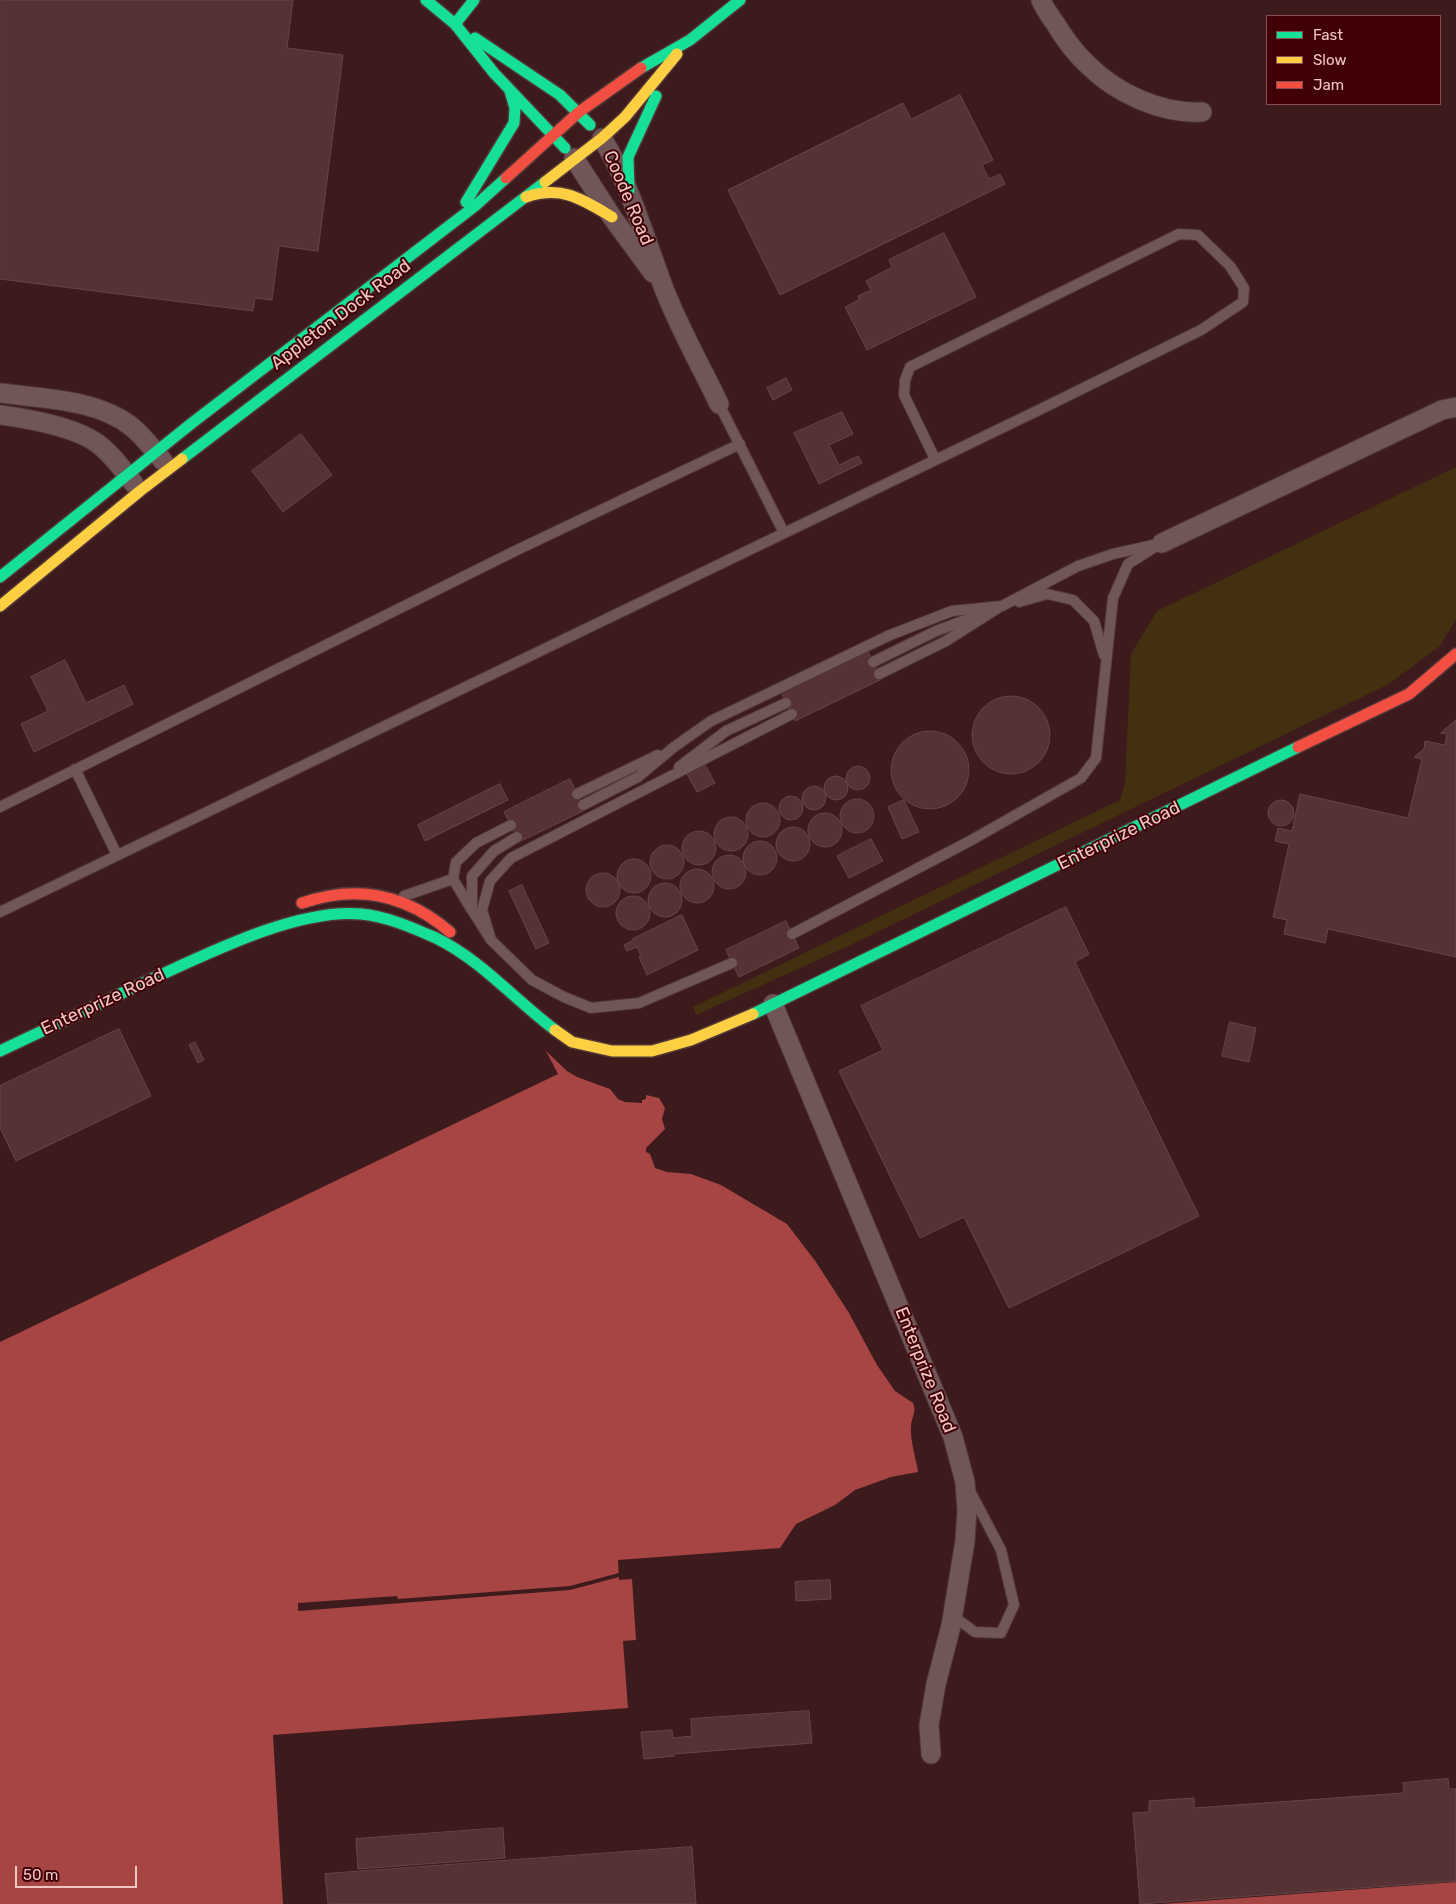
<!DOCTYPE html>
<html>
<head>
<meta charset="utf-8">
<style>
  body { margin:0 }
  #map { position:relative; width:1456px; height:1904px; overflow:hidden; background:#3d1a1c; font-family:Rubik,sans-serif }
  canvas { display:block }
  .legend { position:absolute; left:1266px; top:15px; width:175px; height:90px; box-sizing:border-box; background:#400006; border:1px solid #864f52; margin:0; padding:6px 9px; list-style:none; font-size:15px; color:#f0c6c3 }
  .legend li { display:flex; align-items:center; gap:10px; height:25px }
  .legend b { width:25px; border:1px solid #864f52 }
  .scale { position:absolute; left:15px; top:1866px; width:122px; height:22px; box-sizing:border-box; border:2px solid #f0c6c3; border-top:0; padding-left:6px; font-size:15px; line-height:18px; white-space:nowrap; color:#f0c6c3; -webkit-text-stroke:4px #400006; paint-order:stroke }
</style>
</head>
<body>
<div id="map">
<canvas width="1456" height="1904"></canvas>
<ul class="legend">
<li><b style="height:6px;background:#16e098"></b>Fast</li>
<li><b style="height:6px;background:#ffcf43"></b>Slow</li>
<li><b style="height:6px;background:#f24e42"></b>Jam</li>
</ul>
<div class="scale">50 m</div>
</div>
<script>
const g = document.querySelector('canvas').getContext('2d');
g.lineJoin = 'round';
function fill(path, color) { g.fillStyle = color; g.fill(path, 'evenodd'); }
function trace(path, color, width, dash) { g.strokeStyle = color; g.lineWidth = width; g.lineCap = dash ? 'butt' : 'round'; g.setLineDash(dash || []); g.stroke(path); }
function label(font, color, halo, rows, align = 'center') {
  g.font = font + ' Rubik,sans-serif'; g.lineWidth = 4; g.setLineDash([]); g.textBaseline = 'middle'; g.strokeStyle = halo; g.fillStyle = color; for (const [text, x, y, turn = 0] of rows) {
    g.save(); g.translate(x, y); g.rotate((+turn || 0) * Math.PI / 180); g.textAlign = isNaN(turn) ? turn : align; if (halo) g.strokeText(text, 0, 0); g.fillText(text, 0, 0); g.restore();
  }
}
fill(new Path2D(`
  M 1456,467 L 1456,619 L 1440,646 L 1389,684 L 840,950 L 696,1015 L 693,1007 L 1120,800 L 1125,783 L 1131,654 L 1157,611 Z`), '#433010');
fill(new Path2D(`
  M 546,1051 L 567,1071 L 577,1077 L 610,1089 L 618,1099 L 625,1102 L 642,1103 L 642,1100 L 646,1099 L 646,1095 L 659,1098 L 665,1108 L 662,1119 L 665,1129 L 646,1148 L 646,1152 L 650,1154 L 655,1168 L 667,1172 L 691,1174 L 721,1185 L 787,1224 L 816,1262 L 849,1313 L 877,1365 L 895,1391 L 913,1403 C 917,1412 911,1418 911,1427 C 910,1441 916,1458 918,1472 L 891,1477 L 855,1490 L 835,1505 L 796,1524 L 780,1548 L 618,1560 L 619,1580 L 632,1579 L 636,1640 L 623,1641 L 628,1708 L 273,1735 L 283,1904 L 0,1904 L 0,1342 L 558,1074 Z
  M 1456,1882 L 1456,1904 L 1162,1904 Z`), '#a64544');
fill(new Path2D(`
  M 619,1573 L 619,1577 L 570,1590 L 298,1611 L 298,1603 L 397,1596 L 398,1599 L 570,1586 Z`), '#3d1a1c');
const building = new Path2D(`
  M 0,0 L 293,0 L 287,48 L 343,55 L 318,251 L 279,246 L 272,300 L 255,298 L 253,311 L 0,279 Z
  M 960,95 L 993,160 L 982,165 L 989,179 L 1000,174 L 1005,184 L 780,295 L 728,190 L 903,103 L 911,119 Z
  M 944,233 L 976,297 L 867,350 L 845,307 L 859,300 L 858,296 L 871,290 L 866,281 L 892,267 L 889,260 Z
  M 786,378 L 792,390 L 773,400 L 767,388 Z
  M 842,412 L 853,434 L 829,445 L 839,465 L 858,456 L 862,463 L 819,484 L 794,433 Z
  M 301,434 L 332,475 L 283,512 L 252,471 Z
  M 867,650 L 882,679 L 795,721 L 781,692 Z
  M 65,660 L 86,703 L 124,685 L 133,704 L 34,752 L 21,724 L 48,711 L 31,677 Z
  M972 735a39 39 0 1 1 78 0a39 39 0 1 1-78 0Z
  M 1456,720 L 1456,957 L 1328,929 L 1325,943 L 1284,934 L 1287,920 L 1273,917 L 1289,844 L 1275,841 L 1278,828 L 1292,831 L 1300,794 L 1408,818 L 1422,759 L 1414,757 L 1424,749 L 1425,741 L 1445,745 L 1447,734 L 1441,733 Z
  M891 770a39 39 0 1 1 78 0a39 39 0 1 1-78 0Z
  M 705,765 L 715,783 L 697,792 L 687,774 Z
  M846 778a12 12 0 1 1 24 0a12 12 0 1 1-24 0Z
  M824 788a12 12 0 1 1 24 0a12 12 0 1 1-24 0Z
  M 570,779 L 585,810 L 519,842 L 504,812 Z
  M 500,784 L 508,800 L 425,841 L 418,825 Z
  M802 798a12 12 0 1 1 24 0a12 12 0 1 1-24 0Z
  M779 808a12 12 0 1 1 24 0a12 12 0 1 1-24 0Z
  M840 816a17 17 0 1 1 34 0a17 17 0 1 1-34 0Z
  M1268 813a13 13 0 1 1 26 0a13 13 0 1 1-26 0Z
  M 904,800 L 919,832 L 902,839 L 888,807 Z
  M746 820a17 17 0 1 1 34 0a17 17 0 1 1-34 0Z
  M808 830a17 17 0 1 1 34 0a17 17 0 1 1-34 0Z
  M714 834a17 17 0 1 1 34 0a17 17 0 1 1-34 0Z
  M776 844a17 17 0 1 1 34 0a17 17 0 1 1-34 0Z
  M682 848a17 17 0 1 1 34 0a17 17 0 1 1-34 0Z
  M 871,839 L 883,861 L 849,878 L 837,856 Z
  M743 858a17 17 0 1 1 34 0a17 17 0 1 1-34 0Z
  M650 862a17 17 0 1 1 34 0a17 17 0 1 1-34 0Z
  M712 872a17 17 0 1 1 34 0a17 17 0 1 1-34 0Z
  M617 876a17 17 0 1 1 34 0a17 17 0 1 1-34 0Z
  M680 886a17 17 0 1 1 34 0a17 17 0 1 1-34 0Z
  M586 890a17 17 0 1 1 34 0a17 17 0 1 1-34 0Z
  M648 900a17 17 0 1 1 34 0a17 17 0 1 1-34 0Z
  M 522,885 L 549,943 L 536,949 L 509,891 Z
  M616 913a17 17 0 1 1 34 0a17 17 0 1 1-34 0Z
  M 1066,907 L 1089,954 L 1075,962 L 1199,1216 L 1009,1308 L 964,1217 L 920,1238 L 839,1071 L 883,1050 L 861,1006 Z
  M 682,915 L 698,950 L 647,975 L 639,957 L 641,956 L 637,947 L 627,951 L 624,945 L 634,940 L 633,939 Z
  M 786,921 L 799,948 L 739,977 L 726,950 Z
  M 1230,1022 L 1256,1028 L 1249,1062 L 1222,1056 Z
  M 119,1029 L 151,1096 L 16,1161 L 0,1128 L 0,1086 Z
  M 195,1042 L 204,1060 L 198,1063 L 189,1045 Z
  M 830,1580 L 831,1599 L 796,1601 L 795,1582 Z
  M 809,1711 L 812,1743 L 674,1754 L 674,1756 L 644,1759 L 641,1732 L 672,1730 L 673,1738 L 692,1736 L 691,1719 Z
  M 1448,1779 L 1449,1789 L 1456,1789 L 1456,1881 L 1140,1904 L 1133,1813 L 1149,1812 L 1149,1801 L 1194,1798 L 1194,1808 L 1404,1793 L 1403,1783 Z
  M 503,1828 L 505,1858 L 358,1869 L 356,1839 Z
  M 692,1847 L 696,1904 L 328,1904 L 325,1874 Z`);
fill(building, '#573235');
trace(building, '#644647', 1);
const lane = new Path2D(`
  M 719,404 L 784,533
  M 1019,602 L 1047,594 L 1073,600 L 1094,621 L 1104,655
  M 873,662 L 936,631 L 982,614
  M 879,674 L 946,641 L 998,608
  M 679,767 L 726,731 L 786,703
  M 75,769 L 117,855
  M 577,794 L 658,755
  M 583,805 L 638,777 L 674,747 L 711,721 L 890,635 L 952,611 L 1002,606 L 1078,566 L 1113,554 L 1162,543
  M 0,807 L 519,549 L 740,444
  M 517,837 L 494,851 L 472,876 L 472,910 L 491,940 L 532,980 L 564,997 L 591,1008 L 639,1003 L 732,963
  M 404,896 L 453,879
  M 471,909 L 453,879 L 456,862 L 476,843 L 511,825
  M 0,912 L 1043,408 L 1201,330 L 1243,302 L 1244,288 L 1230,266 L 1198,235 L 1179,234 L 910,367 L 905,380 L 904,395 L 935,459
  M 792,934 L 968,842 L 1081,778 L 1096,758 L 1113,598 L 1128,564 L 1155,547
  M 491,940 L 482,910 L 490,881 L 511,858 L 792,714
  M 953,1616 L 975,1632 L 1001,1633 L 1014,1605 L 1001,1550 L 969,1489`);
const street = new Path2D(`
  M 1041,0 C 1044,8 1050,16 1055,23 C 1064,38 1075,53 1088,65 C 1117,94 1162,114 1202,112
  M 602,138 C 630,184 644,236 663,286 C 678,326 701,366 719,404
  M 574,158 L 612,217 L 653,273
  M 0,393 C 43,399 97,399 132,427 C 144,437 153,449 163,461
  M 0,415 C 30,419 72,426 97,443 C 112,454 123,470 134,484
  M 1162,543 L 1442,410 L 1456,407
  M 773,1004 L 953,1437 L 965,1482 L 967,1510 L 965,1541 L 951,1626 L 936,1684 L 929,1725 L 931,1754`);
const fast = new Path2D(`
  M 426,0 L 455,24 L 494,73 L 565,148
  M 455,24 L 474,0
  M 475,38 L 560,95 L 590,125
  M 641,68 L 690,40 L 740,0
  M 629,190 L 628,157 L 656,96
  M 466,202 L 514,123 L 515,108 L 510,91
  M 182,459 L 545,182
  M 0,577 L 192,423 L 475,206 L 506,178
  M 753,1014 L 1298,747
  M 0,1051 C 48,1028 96,1006 143,983 C 203,956 295,908 361,914 C 386,916 413,928 436,938 C 481,960 515,1000 555,1030`);
const slow = new Path2D(`
  M 545,182 L 602,138 L 625,117 L 677,54
  M 526,197 C 562,185 582,199 612,217
  M 0,606 L 140,491 L 182,459
  M 555,1030 L 572,1042 L 612,1051 L 652,1051 L 691,1040 L 753,1014`);
const jam = new Path2D(`
  M 506,178 L 579,112 L 641,68
  M 1298,747 L 1409,694 L 1456,654
  M 302,903 C 357,884 406,894 450,932`);
trace(lane, '#523737', 12);
trace(street, '#523737', 21);
trace(fast, '#523737', 14);
trace(slow, '#523737', 14);
trace(jam, '#523737', 14);
trace(lane, '#705656', 10);
trace(street, '#705656', 19);
trace(fast, '#16e098', 11);
trace(slow, '#ffcf43', 11);
trace(jam, '#f24e42', 11);
label('18px', '#f0c6c3', '#400006', [
  ["Coode Road",628,198,67],
  ["Appleton Dock Road",341,315,-37],
  ["Enterprize Road",1119,836,-26],
  ["Enterprize Road",103,1002,-25],
  ["Enterprize Road",925,1370,68]
]);
</script>
</body>
</html>
